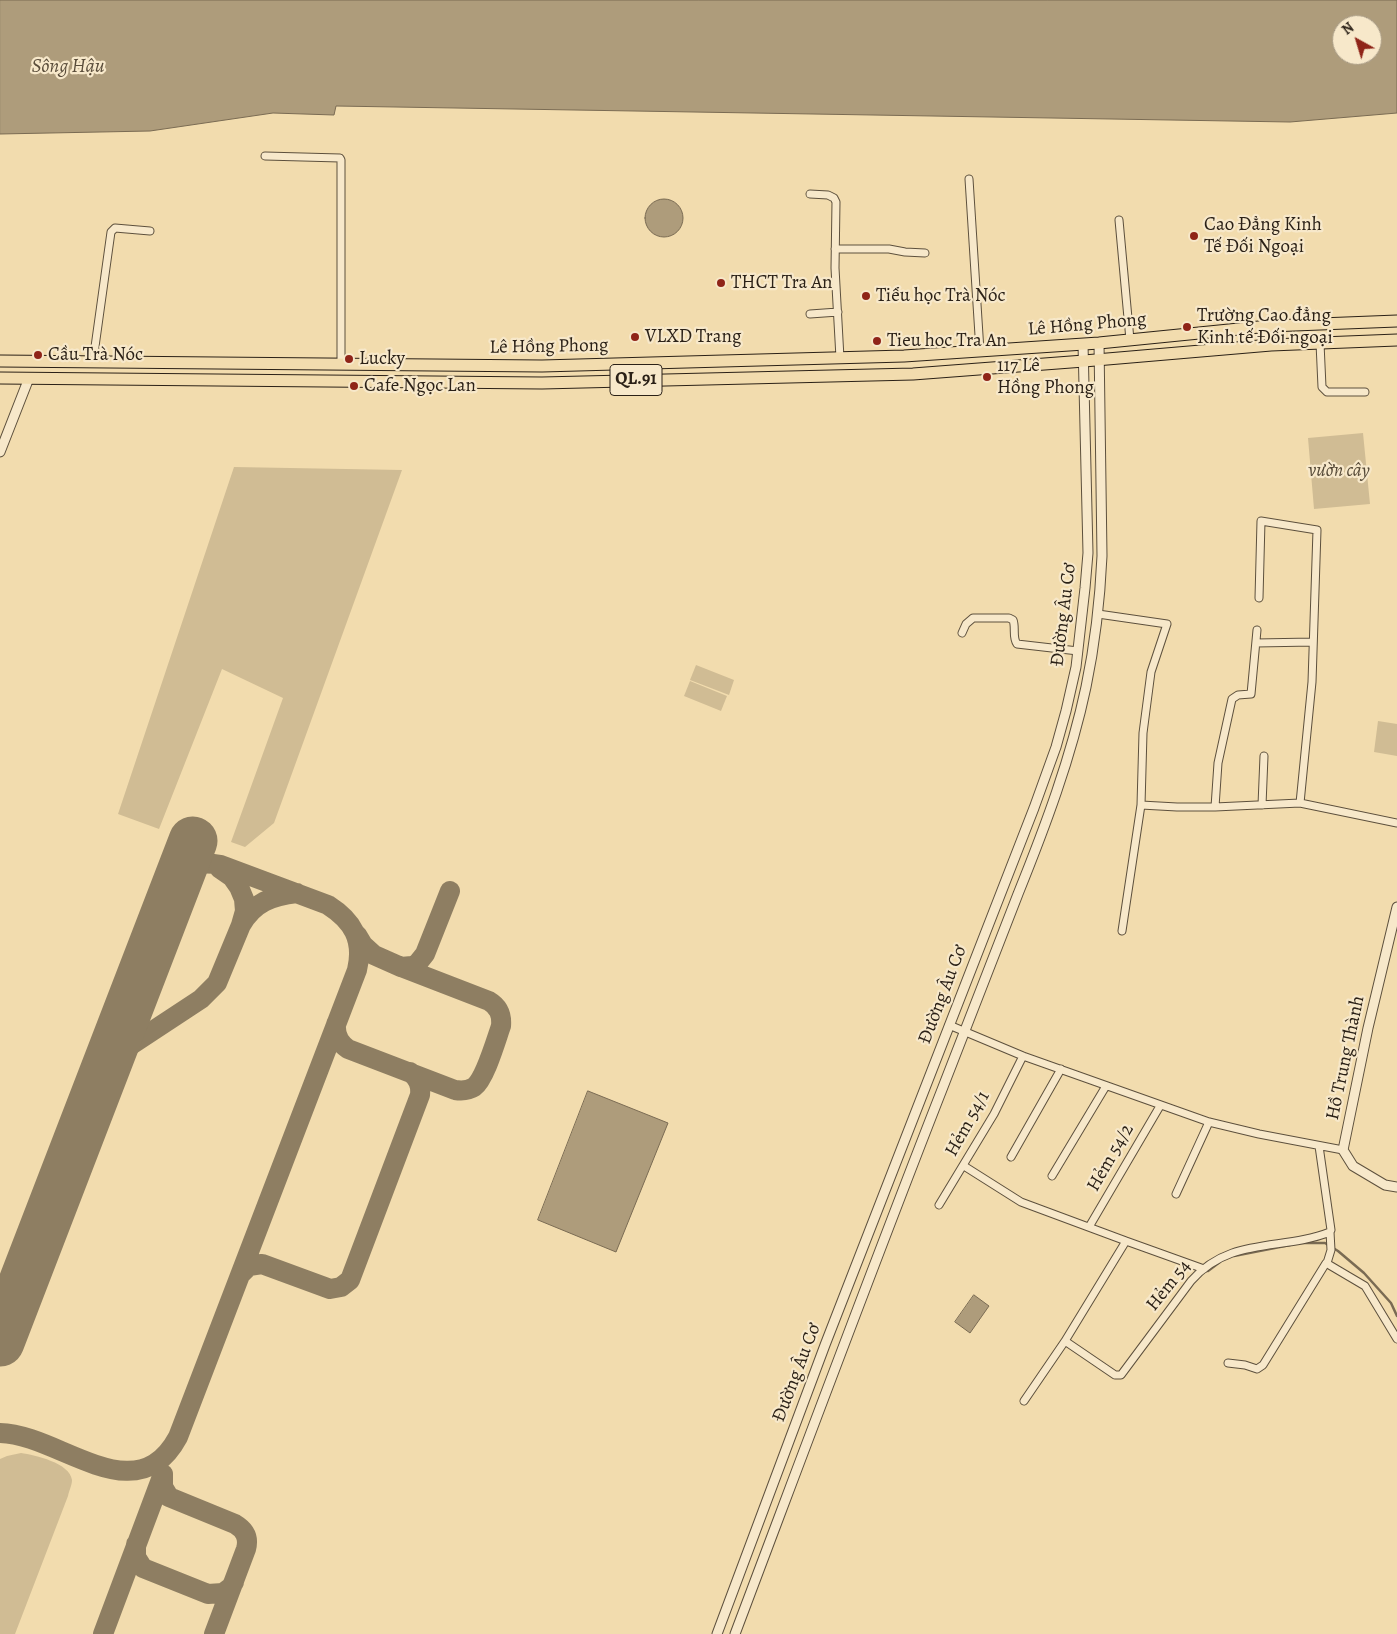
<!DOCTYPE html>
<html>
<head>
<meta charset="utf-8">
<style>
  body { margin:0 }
  #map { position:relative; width:1397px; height:1634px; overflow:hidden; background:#f2dcae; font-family:Alegreya,serif }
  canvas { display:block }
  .north { position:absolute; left:1332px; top:15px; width:50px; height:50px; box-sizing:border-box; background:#f7e8ca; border:1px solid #a59882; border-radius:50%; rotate:321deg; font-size:14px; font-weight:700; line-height:20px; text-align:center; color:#2b2117 }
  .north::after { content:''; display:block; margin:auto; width:18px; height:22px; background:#8f2418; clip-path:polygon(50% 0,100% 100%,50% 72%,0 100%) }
</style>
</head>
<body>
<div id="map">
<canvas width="1397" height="1634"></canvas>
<div class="north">N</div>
</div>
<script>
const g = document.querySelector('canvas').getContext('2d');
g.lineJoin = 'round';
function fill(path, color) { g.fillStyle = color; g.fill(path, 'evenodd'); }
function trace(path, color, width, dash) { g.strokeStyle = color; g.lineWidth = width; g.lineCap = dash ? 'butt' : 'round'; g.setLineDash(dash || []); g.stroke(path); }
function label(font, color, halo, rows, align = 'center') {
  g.font = font + ' Alegreya,serif'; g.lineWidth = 4.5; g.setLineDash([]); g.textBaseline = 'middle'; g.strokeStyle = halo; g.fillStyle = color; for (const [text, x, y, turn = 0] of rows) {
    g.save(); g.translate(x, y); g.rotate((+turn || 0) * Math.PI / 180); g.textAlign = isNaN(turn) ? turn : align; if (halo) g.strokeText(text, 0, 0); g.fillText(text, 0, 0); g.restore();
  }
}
fill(new Path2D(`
  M 1363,433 L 1370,504 L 1314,509 L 1308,438 Z
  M 234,467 L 402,470 L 274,823 L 245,847 L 231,842 L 283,698 L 222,669 L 159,829 L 118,814 Z
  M 696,665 L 734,680 L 729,695 L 690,680 Z
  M 690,681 L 727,696 L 721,711 L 684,696 Z
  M 1378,721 L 1397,724 L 1397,756 L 1374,752 Z
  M 21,1453 C 35,1455 70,1463 72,1480 C 72,1485 69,1491 68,1496 L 15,1634 L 0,1634 L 0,1459 L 7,1456 Z`), '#d0bc94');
const water = new Path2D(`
  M 0,0 L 1397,0 L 1397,113 L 1290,122 L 336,106 L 334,115 L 273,113 L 150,131 L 0,134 ZM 1342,25 L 1372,25 L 1372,55 L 1342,55 Z
  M645 218a19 19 0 1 1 38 0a19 19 0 1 1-38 0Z
  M 588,1091 L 668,1123 L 616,1252 L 538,1220 Z
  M 974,1295 L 989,1306 L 970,1333 L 955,1322 Z`);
fill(water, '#ae9c7b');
trace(water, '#7a6b53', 1);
trace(new Path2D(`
  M 1300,1243 L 1325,1243 L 1338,1251 L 1364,1273 L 1391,1303 L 1397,1316
  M 1234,1256 L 1290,1245
  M 1208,1271 L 1220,1262`), '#7a6b53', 2.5);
trace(new Path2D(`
  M 241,925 C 254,902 272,896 297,893
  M 357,935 L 363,945 L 374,955 L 401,967 L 412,966 L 417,964 L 425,954 L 450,891
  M 336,1024 C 335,1035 339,1043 348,1049 L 455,1090 C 462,1091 468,1091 474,1087 C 485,1079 496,1040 501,1026 C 502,1015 499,1007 489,1001 L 401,967
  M 100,1081 L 109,1063 L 116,1055 L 201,999 L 217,983 L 241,925 L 245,911 L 244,899 L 239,887 L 232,877 L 219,868
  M 240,1275 L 249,1266 L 262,1264 L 330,1289 L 341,1287 L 350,1280 L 420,1095 C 421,1085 418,1078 410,1072
  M 0,1433 C 59,1434 136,1515 178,1437 L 357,970 C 364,940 353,921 328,905 L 221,865 C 207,862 196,863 183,867
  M 163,1475 L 163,1487 L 169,1497 L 235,1524 C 245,1530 249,1538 246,1549 L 214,1634
  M 136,1544 L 136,1557 L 143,1568 L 208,1594 L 223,1593 L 231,1587 L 234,1582
  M 103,1634 L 163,1474`), '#8e7e62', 20);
trace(new Path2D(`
  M 0,1342 L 193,841`), '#8e7e62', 49);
const minor = new Path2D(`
  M 265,156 L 340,158 L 341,160 L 341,364
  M 969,179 L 980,351
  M 810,194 L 828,195 L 834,198 L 836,202 L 835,268 L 840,358
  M 1119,220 L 1130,340
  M 835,249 L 889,249 L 905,252 L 925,253
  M 810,314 L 838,312
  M 1320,343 L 1322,387 L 1327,392 L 1365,392
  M 93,361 L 111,232 L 115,228 L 150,231
  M 1259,598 L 1261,521 L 1317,530 L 1312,682 L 1300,803
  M 1098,614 L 1167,624 L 1151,672 L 1143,733 L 1141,805 L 1122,931
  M 962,633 L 966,624 L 973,618 L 1009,618 L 1013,620 C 1016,627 1012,637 1017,644 L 1078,651
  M 1256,643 L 1313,642
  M 1141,805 L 1177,807 L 1215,807 L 1300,803 L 1397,823
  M 1262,805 L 1264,756
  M 1215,807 L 1218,763 L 1232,699 L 1238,695 L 1251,694 L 1257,630
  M 949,1025 L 1023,1056 L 1209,1122 L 1259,1134 L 1343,1150
  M 1011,1157 L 1061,1069
  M 964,1166 L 1021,1202 L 1126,1241 L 1065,1341 L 1024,1401
  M 1052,1176 L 1106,1086
  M 1176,1194 L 1209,1122
  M 939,1205 L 994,1114 L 1023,1056
  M 1089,1227 L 1160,1106
  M 1126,1241 L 1204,1269
  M 1327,1263 L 1331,1250 L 1330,1232
  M 1065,1341 L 1115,1375 L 1121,1375 L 1191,1281 C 1230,1236 1282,1251 1330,1232 L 1331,1230 L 1319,1146
  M 1228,1363 L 1245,1365 L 1257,1369 L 1263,1365 L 1326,1263 L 1365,1286 L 1397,1339`);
const tertiary = new Path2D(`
  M 0,452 L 29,378
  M 1397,907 L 1368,1028 L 1343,1150 L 1353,1166 L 1385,1185 L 1397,1187
  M 717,1634 L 825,1345 L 1034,808 L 1056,747 L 1066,711 L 1076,667 L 1085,588 L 1088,553 L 1083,344
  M 735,1634 C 804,1451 872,1268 943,1087 C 968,1022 993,958 1018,894 C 1045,827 1071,758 1086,687 C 1095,644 1100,600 1102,556 L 1099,343`);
const trunk = new Path2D(`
  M 0,361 L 542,366 L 904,356 L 1099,343 L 1269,326 L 1397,321
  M 0,378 L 542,383 L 913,374 L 1084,361 L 1271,345 L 1397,340`);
trace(minor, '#5d503d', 9);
trace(tertiary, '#5d503d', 11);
trace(trunk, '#2b2117', 13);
trace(minor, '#f7e8ca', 7);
trace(tertiary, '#f7e8ca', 9);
trace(trunk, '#f2dcae', 11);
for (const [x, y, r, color] of [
  [1194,236,5,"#8f2418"],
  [721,283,5,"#8f2418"],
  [866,296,5,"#8f2418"],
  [1187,327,5,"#8f2418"],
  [635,337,5,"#8f2418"],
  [877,341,5,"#8f2418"],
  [38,355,5,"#8f2418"],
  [349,359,5,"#8f2418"],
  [987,377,5,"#8f2418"],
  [354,386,5,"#8f2418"]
]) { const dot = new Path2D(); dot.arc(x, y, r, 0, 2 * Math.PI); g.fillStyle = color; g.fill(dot); trace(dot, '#f7e8ca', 2); }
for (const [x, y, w] of [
  [636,380,52]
]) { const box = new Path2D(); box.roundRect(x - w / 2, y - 15.5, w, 31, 4); g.fillStyle = '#f7e8ca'; g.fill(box); trace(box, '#2b2117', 1); }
label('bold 18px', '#2b2117', null, [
  ["QL.91",636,380]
]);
label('19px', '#2b2117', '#f7e8ca', [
  ["Cao Đẳng Kinh",1204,225],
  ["Tế Đối Ngoại",1204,247],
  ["THCT Tra An",731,283],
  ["Tiểu học Trà Nóc",876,296],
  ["Trường Cao đẳng",1197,316],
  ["Kinh tế Đối ngoại",1197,338],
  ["VLXD Trang",645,337],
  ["Tieu hoc Tra An",887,341],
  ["Cầu Trà Nóc",48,355],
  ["Lucky",359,359],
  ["117 Lê",997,366],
  ["Hồng Phong",997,388],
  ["Cafe Ngọc Lan",364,386]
], 'left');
label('19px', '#2b2117', '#f7e8ca', [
  ["Lê Hồng Phong",1087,325,-5],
  ["Lê Hồng Phong",549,347,-1],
  ["Đường Âu Cơ",1064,615,-83],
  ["Đường Âu Cơ",943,995,-69],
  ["Hồ Trung Thành",1346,1058,-78],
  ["Hẻm 54/1",968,1124,-61],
  ["Hẻm 54/2",1111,1158,-60],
  ["Hẻm 54",1169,1286,-51],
  ["Đường Âu Cơ",797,1373,-69]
]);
label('italic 19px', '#544836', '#f7e8ca', [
  ["vườn cây",1339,471]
]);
label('italic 20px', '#594c3a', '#f7e8ca', [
  ["Sông Hậu",68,67]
]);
</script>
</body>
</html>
